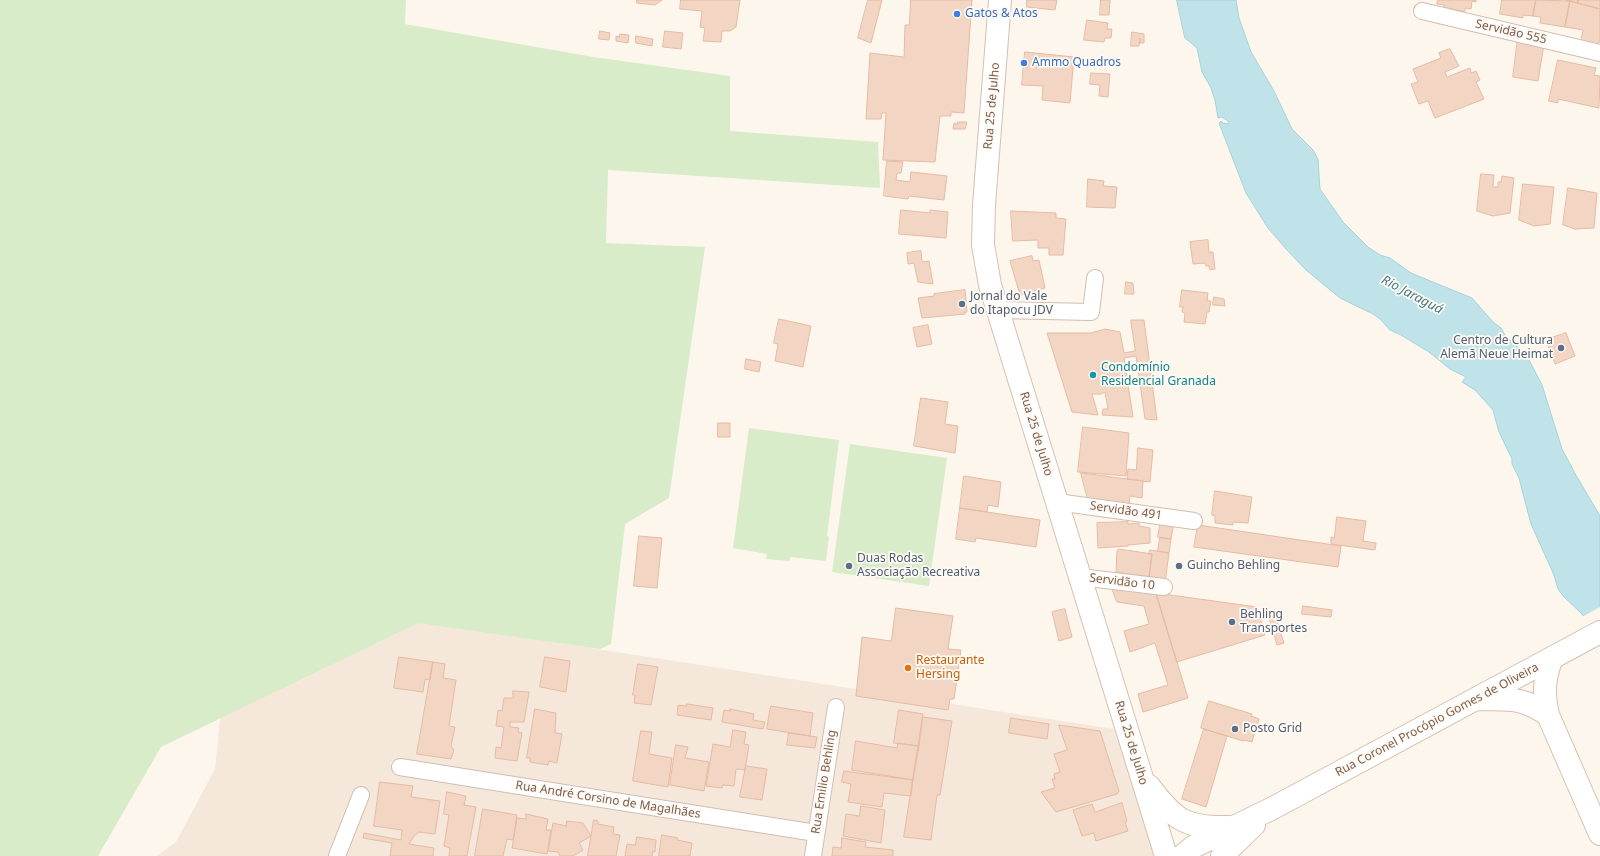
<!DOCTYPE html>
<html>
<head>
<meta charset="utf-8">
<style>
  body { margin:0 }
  canvas { display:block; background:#fdf6ec }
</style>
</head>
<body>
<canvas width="1600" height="856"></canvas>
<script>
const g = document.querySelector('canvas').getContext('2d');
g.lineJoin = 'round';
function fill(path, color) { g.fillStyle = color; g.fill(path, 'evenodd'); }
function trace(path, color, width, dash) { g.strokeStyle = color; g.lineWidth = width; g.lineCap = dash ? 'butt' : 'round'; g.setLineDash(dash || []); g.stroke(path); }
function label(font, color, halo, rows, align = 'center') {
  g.font = font + ' "Noto Sans",sans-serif'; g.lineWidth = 3.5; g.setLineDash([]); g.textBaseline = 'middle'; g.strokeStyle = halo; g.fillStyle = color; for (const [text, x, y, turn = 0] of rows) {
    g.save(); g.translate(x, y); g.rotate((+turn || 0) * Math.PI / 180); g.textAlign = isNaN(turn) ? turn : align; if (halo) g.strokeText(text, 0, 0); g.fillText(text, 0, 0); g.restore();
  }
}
fill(new Path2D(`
  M 203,588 L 1114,729 L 1156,856 L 157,856 L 176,842 L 215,769 L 222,700 Z`), '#f5e8da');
fill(new Path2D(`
  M 0,0 L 406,0 L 405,24 L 593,57 L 730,76 L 730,131 L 878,142 L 880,188 L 608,170 L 606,243 L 705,247 L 669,498 L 625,524 L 611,644 L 600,649 L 418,623 L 161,747 L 98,856 L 0,856 Z
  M 749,428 L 839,440 L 827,536 L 829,537 L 826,561 L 790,557 L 790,561 L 766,559 L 767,554 L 733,548 Z
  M 850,444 L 947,458 L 929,586 L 832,572 Z`), '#d8ecc9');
const water = new Path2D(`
  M 1177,0 L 1236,0 L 1239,18 L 1251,52 L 1274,91 L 1292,129 L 1313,150 L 1318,159 L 1320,189 L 1343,222 L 1368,247 L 1380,255 L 1390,258 L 1411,273 L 1472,298 L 1493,322 L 1501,328 L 1506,337 L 1515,343 L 1528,358 L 1542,385 L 1562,449 L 1577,477 L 1600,516 L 1600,651 L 1596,638 L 1582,614 L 1564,597 L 1558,589 L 1554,575 L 1531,524 L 1519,478 L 1512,464 L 1512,459 L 1499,432 L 1493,410 L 1475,390 L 1462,382 L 1466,377 L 1450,369 L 1429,352 L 1401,335 L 1390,330 L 1380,319 L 1373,314 L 1340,298 L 1306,270 L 1286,249 L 1268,228 L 1246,193 L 1219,123 L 1221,121 L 1223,123 L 1228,124 L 1229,122 L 1222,117 L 1218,118 L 1215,100 L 1211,88 L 1202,72 L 1197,48 L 1185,38 Z`);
fill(water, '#bfe3e8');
trace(water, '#a5d3da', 1);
fill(new Path2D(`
  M 1600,607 L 1600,653 L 1582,617 Z`), '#fdf6ec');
const building = new Path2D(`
  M 637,0 L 662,0 L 655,5 L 637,3 Z
  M 681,0 L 740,0 L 736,27 L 730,31 L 722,31 L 721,42 L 703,41 L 705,28 L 700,27 L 702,11 L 680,9 Z
  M 868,0 L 882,0 L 871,43 L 858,38 Z
  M 911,0 L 972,0 L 964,113 L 951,112 L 951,116 L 940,116 L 935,162 L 883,160 L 886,113 L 882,113 L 881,119 L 866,119 L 870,53 L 904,57 L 905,25 L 909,25 Z
  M 1027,0 L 1057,0 L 1055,10 L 1027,7 Z
  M 1101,0 L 1110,0 L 1109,15 L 1100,15 Z
  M 1438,0 L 1476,0 L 1476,2 L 1472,1 L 1471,9 L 1466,8 L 1464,12 L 1444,7 L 1444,5 L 1437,4 Z
  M 1502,0 L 1536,0 L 1533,16 L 1523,15 L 1523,18 L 1500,14 Z
  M 1536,0 L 1570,1 L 1565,27 L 1540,23 L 1541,17 L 1533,16 Z
  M 1566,0 L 1578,0 L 1578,3 Z
  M 1578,0 L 1600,0 L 1600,9 L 1578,3 Z
  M 1570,1 L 1600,9 L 1600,42 L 1598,42 L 1598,45 L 1581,40 L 1583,30 L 1565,27 Z
  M 1087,20 L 1108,23 L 1107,29 L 1112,29 L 1111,38 L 1105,38 L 1104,42 L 1084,40 Z
  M 600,31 L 610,33 L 609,40 L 599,39 Z
  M 665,31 L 683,33 L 681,49 L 663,47 Z
  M 1132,32 L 1144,34 L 1144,43 L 1140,43 L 1140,38 L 1139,46 L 1131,46 Z
  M 620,34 L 629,35 L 628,43 L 616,41 L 616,36 L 619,37 Z
  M 636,36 L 653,39 L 652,46 L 636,43 Z
  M 1518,38 L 1544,44 L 1538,81 L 1513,77 Z
  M 1450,49 L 1459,66 L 1445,72 L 1447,77 L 1470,68 L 1471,73 L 1476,71 L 1480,80 L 1476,82 L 1484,99 L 1435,118 L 1428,101 L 1419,104 L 1411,84 L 1418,82 L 1413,69 L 1441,58 L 1439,53 Z
  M 1025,52 L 1074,57 L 1070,103 L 1042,100 L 1043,86 L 1022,85 Z
  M 1558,60 L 1596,68 L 1594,75 L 1600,76 L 1599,108 L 1558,99 L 1558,103 L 1549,101 Z
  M 1091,73 L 1110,74 L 1108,97 L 1099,96 L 1100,85 L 1090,84 Z
  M 958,122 L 967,122 L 965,129 L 953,129 L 954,123 L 957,124 Z
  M 887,161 L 903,162 L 901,173 L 897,173 L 896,180 L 910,182 L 911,172 L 947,176 L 944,200 L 909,196 L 908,199 L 884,196 Z
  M 1481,174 L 1494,175 L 1493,187 L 1498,187 L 1498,182 L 1501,182 L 1502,176 L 1514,178 L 1510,213 L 1493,216 L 1477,211 Z
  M 1088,179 L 1104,181 L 1103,186 L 1117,187 L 1115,208 L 1087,207 Z
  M 1523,184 L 1554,187 L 1550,224 L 1534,226 L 1519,220 Z
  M 1568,188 L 1597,193 L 1594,228 L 1575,229 L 1563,225 Z
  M 901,210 L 930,213 L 930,210 L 948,212 L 946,238 L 899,234 Z
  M 1011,211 L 1056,213 L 1056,218 L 1066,219 L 1063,255 L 1049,255 L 1049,248 L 1038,248 L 1038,240 L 1013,241 Z
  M 1208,240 L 1209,252 L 1213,252 L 1215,269 L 1210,270 L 1209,266 L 1206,266 L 1205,263 L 1193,264 L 1190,242 Z
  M 921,251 L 922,262 L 929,261 L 933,284 L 918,282 L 914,263 L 908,264 L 907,253 Z
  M 1032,256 L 1033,261 L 1039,260 L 1045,288 L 1020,295 L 1010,261 Z
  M 1126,282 L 1133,283 L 1134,294 L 1125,294 Z
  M 965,290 L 967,312 L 965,312 L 965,314 L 922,318 L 918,298 L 934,296 L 934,294 Z
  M 1182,290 L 1208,293 L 1207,301 L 1211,301 L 1209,312 L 1207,312 L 1205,324 L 1184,322 L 1185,313 L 1182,312 L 1183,307 L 1180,307 Z
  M 1214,297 L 1224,299 L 1225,306 L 1213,305 Z
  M 779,319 L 811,326 L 803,367 L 775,361 L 778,344 L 774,343 Z
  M 1131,320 L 1144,320 L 1157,420 L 1145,419 L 1136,356 L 1124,358 L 1133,417 L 1102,415 L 1103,409 L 1108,409 L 1105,392 L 1101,394 L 1092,394 L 1098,415 L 1072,412 L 1047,333 L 1091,333 L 1105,329 L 1120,332 L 1124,353 L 1135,351 Z
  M 928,325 L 932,344 L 917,347 L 913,328 Z
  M 1566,333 L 1575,356 L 1555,364 L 1546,340 Z
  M 746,359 L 761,362 L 759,372 L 745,369 Z
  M 921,398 L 948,402 L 945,424 L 958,426 L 955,453 L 914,446 Z
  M 718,423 L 730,423 L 730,437 L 718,437 Z
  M 1083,427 L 1129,433 L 1126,476 L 1078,472 Z
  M 1138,448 L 1153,450 L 1150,482 L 1127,479 L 1128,469 L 1136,470 Z
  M 1081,473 L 1143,481 L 1142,498 L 1130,496 L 1129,506 L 1088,500 Z
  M 964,476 L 1001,482 L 998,507 L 988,505 L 987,512 L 960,508 Z
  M 1215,491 L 1252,497 L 1248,523 L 1233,522 L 1233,525 L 1215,523 L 1215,516 L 1212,515 Z
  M 960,508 L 1040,520 L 1036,547 L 976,538 L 975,542 L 956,539 Z
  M 1337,517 L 1366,521 L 1363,541 L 1376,543 L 1375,550 L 1331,544 L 1331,537 L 1334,538 Z
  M 1161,520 L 1174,522 L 1171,539 L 1158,537 Z
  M 1128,522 L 1128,524 L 1139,523 L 1139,526 L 1150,528 L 1150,543 L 1128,545 L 1128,546 L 1098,548 L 1097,523 Z
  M 1198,525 L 1341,546 L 1338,567 L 1194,547 Z
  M 639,536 L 662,538 L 657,588 L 634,586 Z
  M 1160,538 L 1171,539 L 1169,553 L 1158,551 Z
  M 1119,549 L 1152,554 L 1149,577 L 1116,572 L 1117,551 Z
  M 1150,550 L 1169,553 L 1165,583 L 1146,581 L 1146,577 L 1149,577 L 1152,554 L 1149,554 Z
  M 1111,586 L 1156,593 L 1188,698 L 1143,712 L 1138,694 L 1168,685 L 1155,643 L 1130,652 L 1124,631 L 1149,624 L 1144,606 L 1117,602 Z
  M 1156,593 L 1257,607 L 1265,635 L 1177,662 Z
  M 1303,606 L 1332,610 L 1331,617 L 1302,614 Z
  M 896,608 L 953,616 L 948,649 L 961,650 L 954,699 L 950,699 L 948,710 L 856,696 L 862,637 L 891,641 Z
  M 1065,609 L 1072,637 L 1059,641 L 1052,612 Z
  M 1274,612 L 1284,643 L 1277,645 L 1268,614 Z
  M 399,657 L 433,662 L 430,680 L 425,679 L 423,692 L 394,688 Z
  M 545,657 L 570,661 L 566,692 L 540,687 Z
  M 433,662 L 445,664 L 443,678 L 456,680 L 449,726 L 455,727 L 451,746 L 454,750 L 451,759 L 417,754 Z
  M 638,664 L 658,667 L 651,705 L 634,703 L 635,695 L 633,695 Z
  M 513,691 L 529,692 L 524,722 L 510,722 L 510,727 L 519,728 L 518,732 L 522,733 L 517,761 L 495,758 L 496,747 L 501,748 L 504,727 L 496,726 L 498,710 L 502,711 L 504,698 L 513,698 Z
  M 1209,701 L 1252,714 L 1251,716 L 1259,719 L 1252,742 L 1244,740 L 1243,741 L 1201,728 Z
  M 687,704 L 713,708 L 711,720 L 677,715 L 678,705 L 686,706 Z
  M 771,706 L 813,713 L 810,736 L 767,729 Z
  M 535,709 L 556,713 L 555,733 L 562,734 L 557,763 L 549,761 L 548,765 L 530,762 L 530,758 L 527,758 Z
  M 730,709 L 754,714 L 753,720 L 765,722 L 763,729 L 722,722 L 724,710 L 730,711 Z
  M 899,710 L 923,714 L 919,746 L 894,743 Z
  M 923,717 L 952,721 L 940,795 L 937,795 L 931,840 L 904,837 Z
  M 1011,718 L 1049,724 L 1047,739 L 1009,733 Z
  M 1059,725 L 1100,731 L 1119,791 L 1117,794 L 1056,812 L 1041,792 L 1055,788 L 1052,779 L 1055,779 L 1054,774 L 1060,772 L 1054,754 L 1067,750 Z
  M 1204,729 L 1227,736 L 1206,807 L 1182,799 Z
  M 733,730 L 746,732 L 744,744 L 749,745 L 745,770 L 736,769 L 734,786 L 723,785 L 722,788 L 706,786 L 713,744 L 730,747 Z
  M 641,731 L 652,732 L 649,754 L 672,758 L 668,787 L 633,781 Z
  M 789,733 L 817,737 L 815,748 L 787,745 Z
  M 856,741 L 897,748 L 898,743 L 919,746 L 913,780 L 852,770 Z
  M 676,745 L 688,747 L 685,758 L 709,762 L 704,791 L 670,785 Z
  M 746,766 L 767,769 L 762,800 L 740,797 Z
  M 844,771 L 913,780 L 911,796 L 884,793 L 882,807 L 848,802 L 851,784 L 842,782 Z
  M 380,782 L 413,786 L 411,797 L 440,801 L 435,834 L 419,832 L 414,836 L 409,844 L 434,848 L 433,856 L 390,856 L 392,843 L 363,838 L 364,833 L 401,840 L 402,830 L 374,826 Z
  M 447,792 L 466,796 L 464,805 L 476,807 L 467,856 L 449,856 L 450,848 L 444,846 L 449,815 L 444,814 Z
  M 1122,803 L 1127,821 L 1125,822 L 1128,831 L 1096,841 L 1094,833 L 1082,836 L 1073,810 L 1092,804 L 1095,812 Z
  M 861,806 L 885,810 L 881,843 L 843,836 L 846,814 L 859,816 Z
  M 483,809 L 517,815 L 513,840 L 507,839 L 503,856 L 475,856 Z
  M 526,814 L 548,819 L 546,830 L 551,830 L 547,854 L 512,848 L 517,818 L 526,819 Z
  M 594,820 L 598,821 L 598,824 L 614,827 L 613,834 L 620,835 L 616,856 L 588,856 Z
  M 567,821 L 583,823 L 591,836 L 579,843 L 583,850 L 573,856 L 560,856 L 558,852 L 548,851 L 553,823 L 566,826 Z
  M 662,835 L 678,838 L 677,840 L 692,843 L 690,856 L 659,856 Z
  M 637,837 L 656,840 L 655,852 L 653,851 L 652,856 L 625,856 L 627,844 L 635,845 Z
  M 842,838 L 866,842 L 865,847 L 893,850 L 893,856 L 832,856 L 833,847 L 841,848 Z`);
fill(building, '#f3d5c3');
trace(building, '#e6bba3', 1);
const minor = new Path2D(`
  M 1422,11 L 1600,53
  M 998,310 L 1091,312 L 1095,278
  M 1057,502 L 1194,521
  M 1080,577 L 1164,587
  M 400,767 L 816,833
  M 337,856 L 361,795
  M 813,856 L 836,707`);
const secondary = new Path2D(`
  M 1000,0 L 984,205 L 983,245 L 990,285 L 1166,856
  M 1552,658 C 1544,678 1543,694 1548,715 L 1600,834
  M 1478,699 C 1509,700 1521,696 1548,715
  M 1149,786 C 1175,821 1186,828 1229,827
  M 1182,856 L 1193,847 L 1273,808 L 1600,632
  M 1222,856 L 1254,825`);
trace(minor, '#d1beb0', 18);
trace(secondary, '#d6c0b0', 24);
trace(minor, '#fff', 16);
trace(secondary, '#fff', 22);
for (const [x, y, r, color] of [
  [957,14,4,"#3f7fe0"],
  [1024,63,4,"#3f7fe0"],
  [962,304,4,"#5c6f8a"],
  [1561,348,4,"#5c6f8a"],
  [1093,375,4,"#0f9aa8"],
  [849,566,4,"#5c6f8a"],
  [1179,566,4,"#5c6f8a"],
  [1232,622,4,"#5c6f8a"],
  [908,668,4,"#e8710a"],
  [1235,729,4,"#5c6f8a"]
]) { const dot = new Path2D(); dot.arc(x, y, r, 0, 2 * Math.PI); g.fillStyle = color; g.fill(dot); trace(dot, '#fffaf3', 1.5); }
label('12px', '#366cbe', '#fffaf3', [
  ["Gatos & Atos",965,14],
  ["Ammo Quadros",1032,63]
], 'left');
label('12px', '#7a5c4d', '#fffaf3', [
  ["Servidão 555",1511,32,13],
  ["Rua 25 de Julho",992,106,-85],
  ["Rua 25 de Julho",1036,434,73],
  ["Servidão 491",1126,511,8],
  ["Servidão 10",1122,582,7],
  ["Rua Coronel Procópio Gomes de Oliveira",1437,720,-28],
  ["Rua 25 de Julho",1131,743,73],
  ["Rua Emilio Behling",824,782,-81],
  ["Rua André Corsino de Magalhães",608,800,9]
]);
label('12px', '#4e5e75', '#fffaf3', [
  ["Jornal do Vale",970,297],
  ["do Itapocu JDV",970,311],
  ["Centro de Cultura",1553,341,"right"],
  ["Alemã Neue Heimat",1553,355,"right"],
  ["Duas Rodas",857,559],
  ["Associação Recreativa",857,573],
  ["Guincho Behling",1187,566],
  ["Behling",1240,615],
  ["Transportes",1240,629],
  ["Posto Grid",1243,729]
], 'left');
label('12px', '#0d838f', '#fffaf3', [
  ["Condomínio",1101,368],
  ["Residencial Granada",1101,382]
], 'left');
label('12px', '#c56008', '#fffaf3', [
  ["Restaurante",916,661],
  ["Hersing",916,675]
], 'left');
label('italic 13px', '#437c86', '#fffaf3', [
  ["Rio Jaraguá",1412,295,28]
]);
</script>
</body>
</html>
